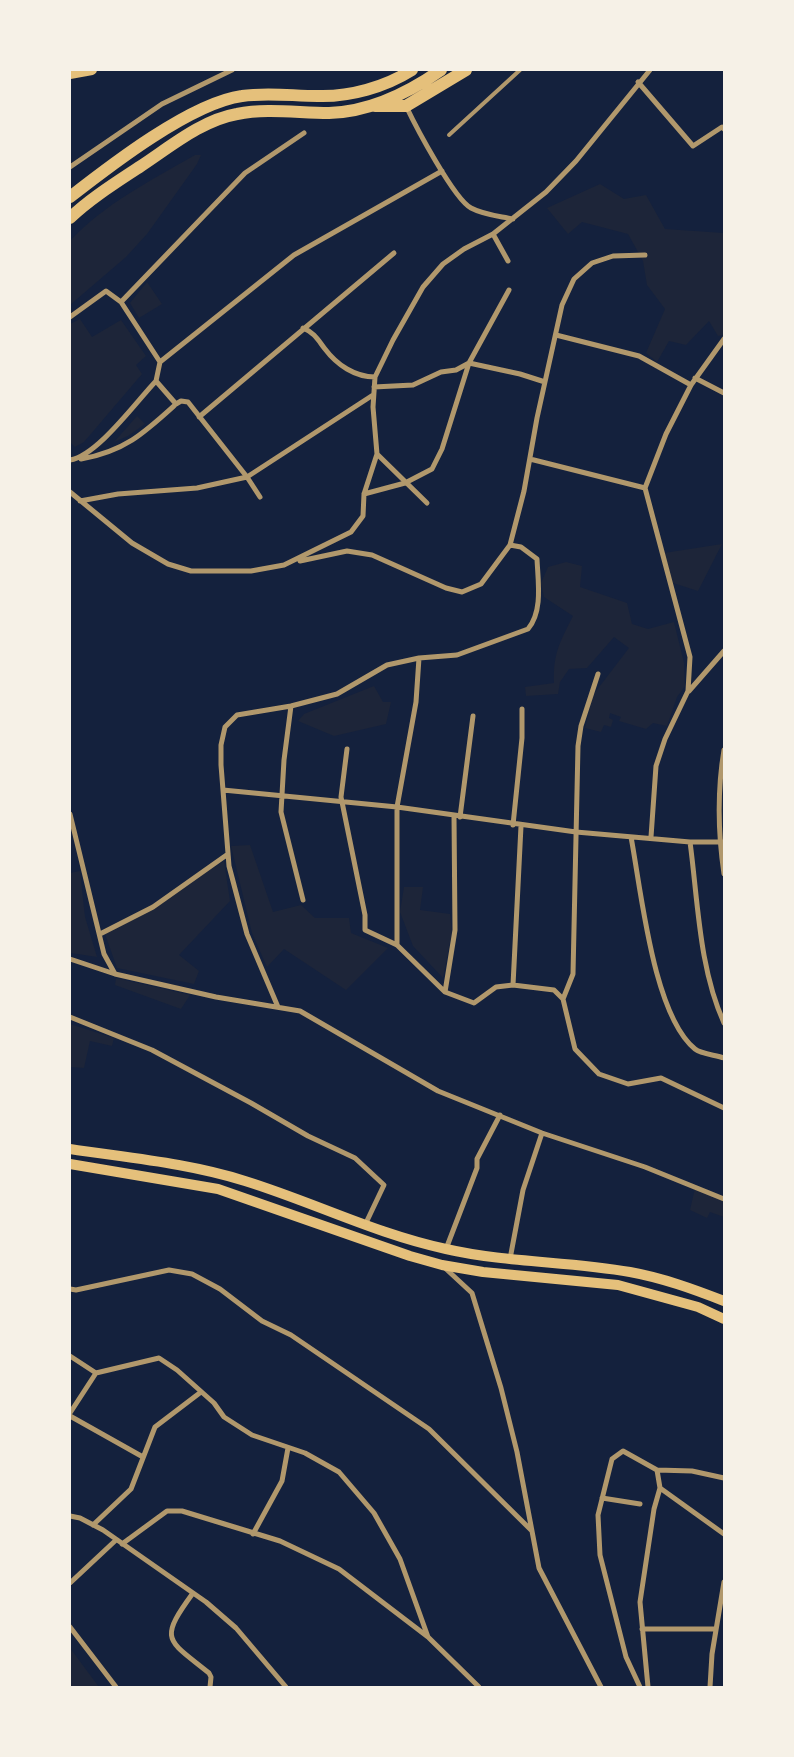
<!DOCTYPE html>
<html>
<head>
<meta charset="utf-8">
<style>
  body { margin:0 }
  #map { position:relative; width:794px; height:1757px; overflow:hidden; background:#14213d; font-family:"DejaVu Sans",sans-serif }
  canvas { display:block }
  .frame { position:absolute; inset:0; border:71px solid #f6f1e7; pointer-events:none }
</style>
</head>
<body>
<div id="map">
<canvas width="794" height="1757"></canvas>
<div class="frame"></div>
</div>
<script>
const g = document.querySelector('canvas').getContext('2d');
g.lineJoin = 'round';
function fill(path, color) { g.fillStyle = color; g.fill(path, 'evenodd'); }
function trace(path, color, width, dash) { g.strokeStyle = color; g.lineWidth = width; g.lineCap = dash ? 'butt' : 'round'; g.setLineDash(dash || []); g.stroke(path); }
fill(new Path2D(`
  M 195,155 L 201,155 L 197,164 L 147,234 L 126,257 L 70,305 L 70,241 C 104,204 152,180 195,155 Z
  M 600,184 L 624,199 L 646,195 L 665,229 L 724,233 L 724,335 L 718,336 L 709,321 L 686,345 L 669,341 L 657,362 L 646,353 L 665,309 L 647,285 L 643,261 L 628,234 L 582,222 L 568,234 L 547,208 Z
  M 147,282 L 162,304 L 139,318 L 130,303 Z
  M 80,319 L 92,337 L 121,320 L 146,356 L 136,365 L 142,374 L 84,442 L 75,447 L 70,442 L 70,324 Z
  M 137,416 L 145,424 L 128,436 L 114,442 Z
  M 722,544 L 698,591 L 673,583 L 664,553 Z
  M 566,562 L 582,566 L 580,587 L 627,603 L 632,624 L 648,629 L 674,622 L 684,663 L 685,686 L 677,697 L 667,726 L 653,723 L 646,729 L 619,721 L 621,717 L 610,713 L 609,718 L 613,720 L 611,727 L 604,725 L 601,732 L 585,728 L 593,695 L 629,648 L 614,637 L 587,668 L 569,669 L 560,682 L 558,694 L 526,696 L 525,687 L 554,683 C 553,653 560,642 573,616 L 544,597 L 541,583 L 548,567 Z
  M 374,686 L 383,702 L 391,702 L 386,724 L 334,736 L 298,721 L 304,714 Z
  M 250,845 L 273,912 L 301,905 L 315,918 L 349,918 L 351,933 L 388,948 L 346,990 L 284,949 L 267,967 L 252,933 L 231,846 Z
  M 224,861 L 230,901 L 179,955 L 199,971 L 194,984 L 117,968 L 105,934 Z
  M 80,871 L 85,917 L 97,957 L 71,953 L 70,873 Z
  M 404,887 L 423,887 L 420,910 L 450,914 L 452,932 L 443,978 L 413,946 L 400,912 Z
  M 116,978 L 190,995 L 181,1009 L 115,985 Z
  M 70,1024 L 114,1038 L 112,1046 L 90,1041 L 84,1068 L 70,1067 Z
  M 695,1188 L 724,1201 L 724,1217 L 710,1212 L 707,1218 L 690,1210 Z
  M 70,1648 L 99,1687 L 70,1687 Z`), '#1d2539');
trace(new Path2D(`
  M 449,135 L 520,70`), '#b1986c', 4);
trace(new Path2D(`
  M 638,82 L 693,146 L 722,127 L 724,129
  M 406,106 C 416,127 454,199 471,208 C 484,215 499,216 513,219
  M 70,167 L 162,104 L 232,70
  M 493,234 L 508,261
  M 121,302 L 245,173 L 304,133
  M 70,317 L 106,291 L 121,302 L 160,362 L 156,381 L 176,404 L 181,401 L 188,402 L 247,477 L 260,497
  M 303,328 C 315,333 318,340 325,349 C 337,365 355,377 375,377
  M 556,335 L 639,356 L 691,385
  M 160,362 L 294,255 L 442,171
  M 695,378 L 724,393
  M 374,387 L 413,385 L 441,372 L 456,370 L 469,363 L 520,374 L 545,382
  M 199,417 L 394,253
  M 377,454 L 427,503
  M 81,459 C 125,451 144,433 176,404
  M 530,459 L 645,488
  M 70,460 C 97,456 136,402 156,381
  M 70,492 L 132,543 L 168,564 L 191,571 L 251,571 L 284,565 L 351,532 L 363,516 L 364,494 L 377,454 L 373,407 L 375,377 L 393,340 L 423,287 L 443,264 L 464,249 L 493,234 L 546,192 L 576,161 L 650,70
  M 364,494 L 405,483 L 432,469 L 442,449 L 469,363 L 509,290
  M 80,501 L 118,494 L 197,488 L 247,477 L 373,395
  M 300,561 L 347,551 L 372,555 L 446,588 L 462,592 L 481,584 L 510,545 L 524,491 L 537,418 L 562,305 L 574,279 L 592,263 L 613,256 L 645,255
  M 689,691 L 724,651
  M 291,706 L 284,760 L 281,812 L 303,900
  M 347,749 L 341,797 L 365,915 L 365,930 L 397,945 L 445,992 L 474,1003 L 496,987 L 513,985 L 554,990 L 563,999 L 575,1049 L 599,1074 L 628,1084 L 661,1078 L 724,1108
  M 724,750 C 717,792 718,833 724,874
  M 223,790 L 397,807 L 576,832 L 690,842 L 724,842
  M 70,814 L 104,954 L 115,974
  M 460,817 L 473,716
  M 513,825 L 522,738 L 522,709
  M 631,837 C 641,889 653,1015 695,1049 C 701,1054 716,1055 724,1058
  M 651,837 L 656,766 L 665,739 L 688,691 L 690,657 L 645,488 L 666,434 L 691,385 L 724,339
  M 690,842 C 698,901 699,968 724,1023
  M 100,934 L 153,907 L 228,854
  M 397,945 L 397,807 L 416,702 L 419,658
  M 70,959 L 115,974 L 216,997 L 300,1011 L 438,1091 L 542,1133 L 645,1167 L 724,1199
  M 513,985 L 521,826
  M 445,992 L 455,930 L 454,816
  M 563,999 L 573,974 L 578,746 L 581,726 L 598,674
  M 278,1007 L 247,934 L 229,866 L 221,765 L 221,745 L 225,727 L 237,715 L 291,706 L 337,694 L 387,665 L 419,658 L 457,655 L 528,629 C 543,611 538,582 537,559 L 521,547 L 510,545
  M 70,1017 L 152,1050 L 251,1103 L 308,1136 L 355,1158 L 384,1185 L 365,1225
  M 446,1249 L 477,1168 L 477,1159 L 500,1115
  M 510,1259 L 523,1190 L 542,1133
  M 445,1268 L 472,1293 L 501,1388 L 517,1452 L 539,1568 L 601,1687
  M 70,1289 L 76,1290 L 169,1270 L 192,1274 L 220,1289 L 262,1321 L 291,1335 L 429,1429 L 531,1530
  M 70,1356 L 96,1373 L 159,1358 L 177,1370 L 214,1403 L 224,1417 L 252,1435 L 305,1453 L 339,1472 L 374,1513 L 400,1559 L 428,1637
  M 70,1413 L 96,1373
  M 70,1416 L 143,1457
  M 657,1470 L 692,1471 L 724,1478
  M 602,1498 L 640,1504
  M 70,1516 L 80,1518 L 103,1530 L 206,1602 L 236,1628 L 286,1687
  M 93,1525 L 131,1489 L 155,1427 L 201,1392
  M 253,1534 L 282,1481 L 288,1448
  M 122,1544 L 167,1511 L 182,1511 L 280,1541 L 339,1569 L 428,1637 L 479,1687
  M 70,1583 L 116,1540
  M 193,1593 C 158,1641 167,1639 209,1673 L 211,1677 L 210,1687
  M 70,1627 L 116,1687
  M 642,1629 L 716,1629
  M 640,1687 L 626,1657 L 600,1555 L 598,1515 L 612,1459 L 623,1451 L 657,1470 L 660,1488 L 724,1534
  M 648,1687 L 640,1602 L 654,1509 L 660,1488
  M 710,1687 L 712,1654 L 724,1582`), '#b1986c', 5);
trace(new Path2D(`
  M 70,74 L 92,70
  M 70,1149 C 129,1158 188,1163 245,1181 C 313,1202 376,1234 446,1249 C 507,1263 569,1261 630,1272 C 663,1278 693,1289 724,1301
  M 70,1164 L 218,1189 L 410,1256 L 442,1265 L 483,1272 L 618,1285 L 698,1307 L 724,1319`), '#e5c07b', 10);
trace(new Path2D(`
  M 375,106 L 406,106 L 466,70
  M 70,197 C 111,165 191,103 242,96 C 267,92 293,96 318,96 C 350,97 385,87 412,70
  M 70,218 C 91,198 117,182 141,166 C 170,147 202,120 237,114 C 267,108 298,113 329,113 C 369,112 408,93 441,70`), '#e5c07b', 12);
</script>
</body>
</html>
